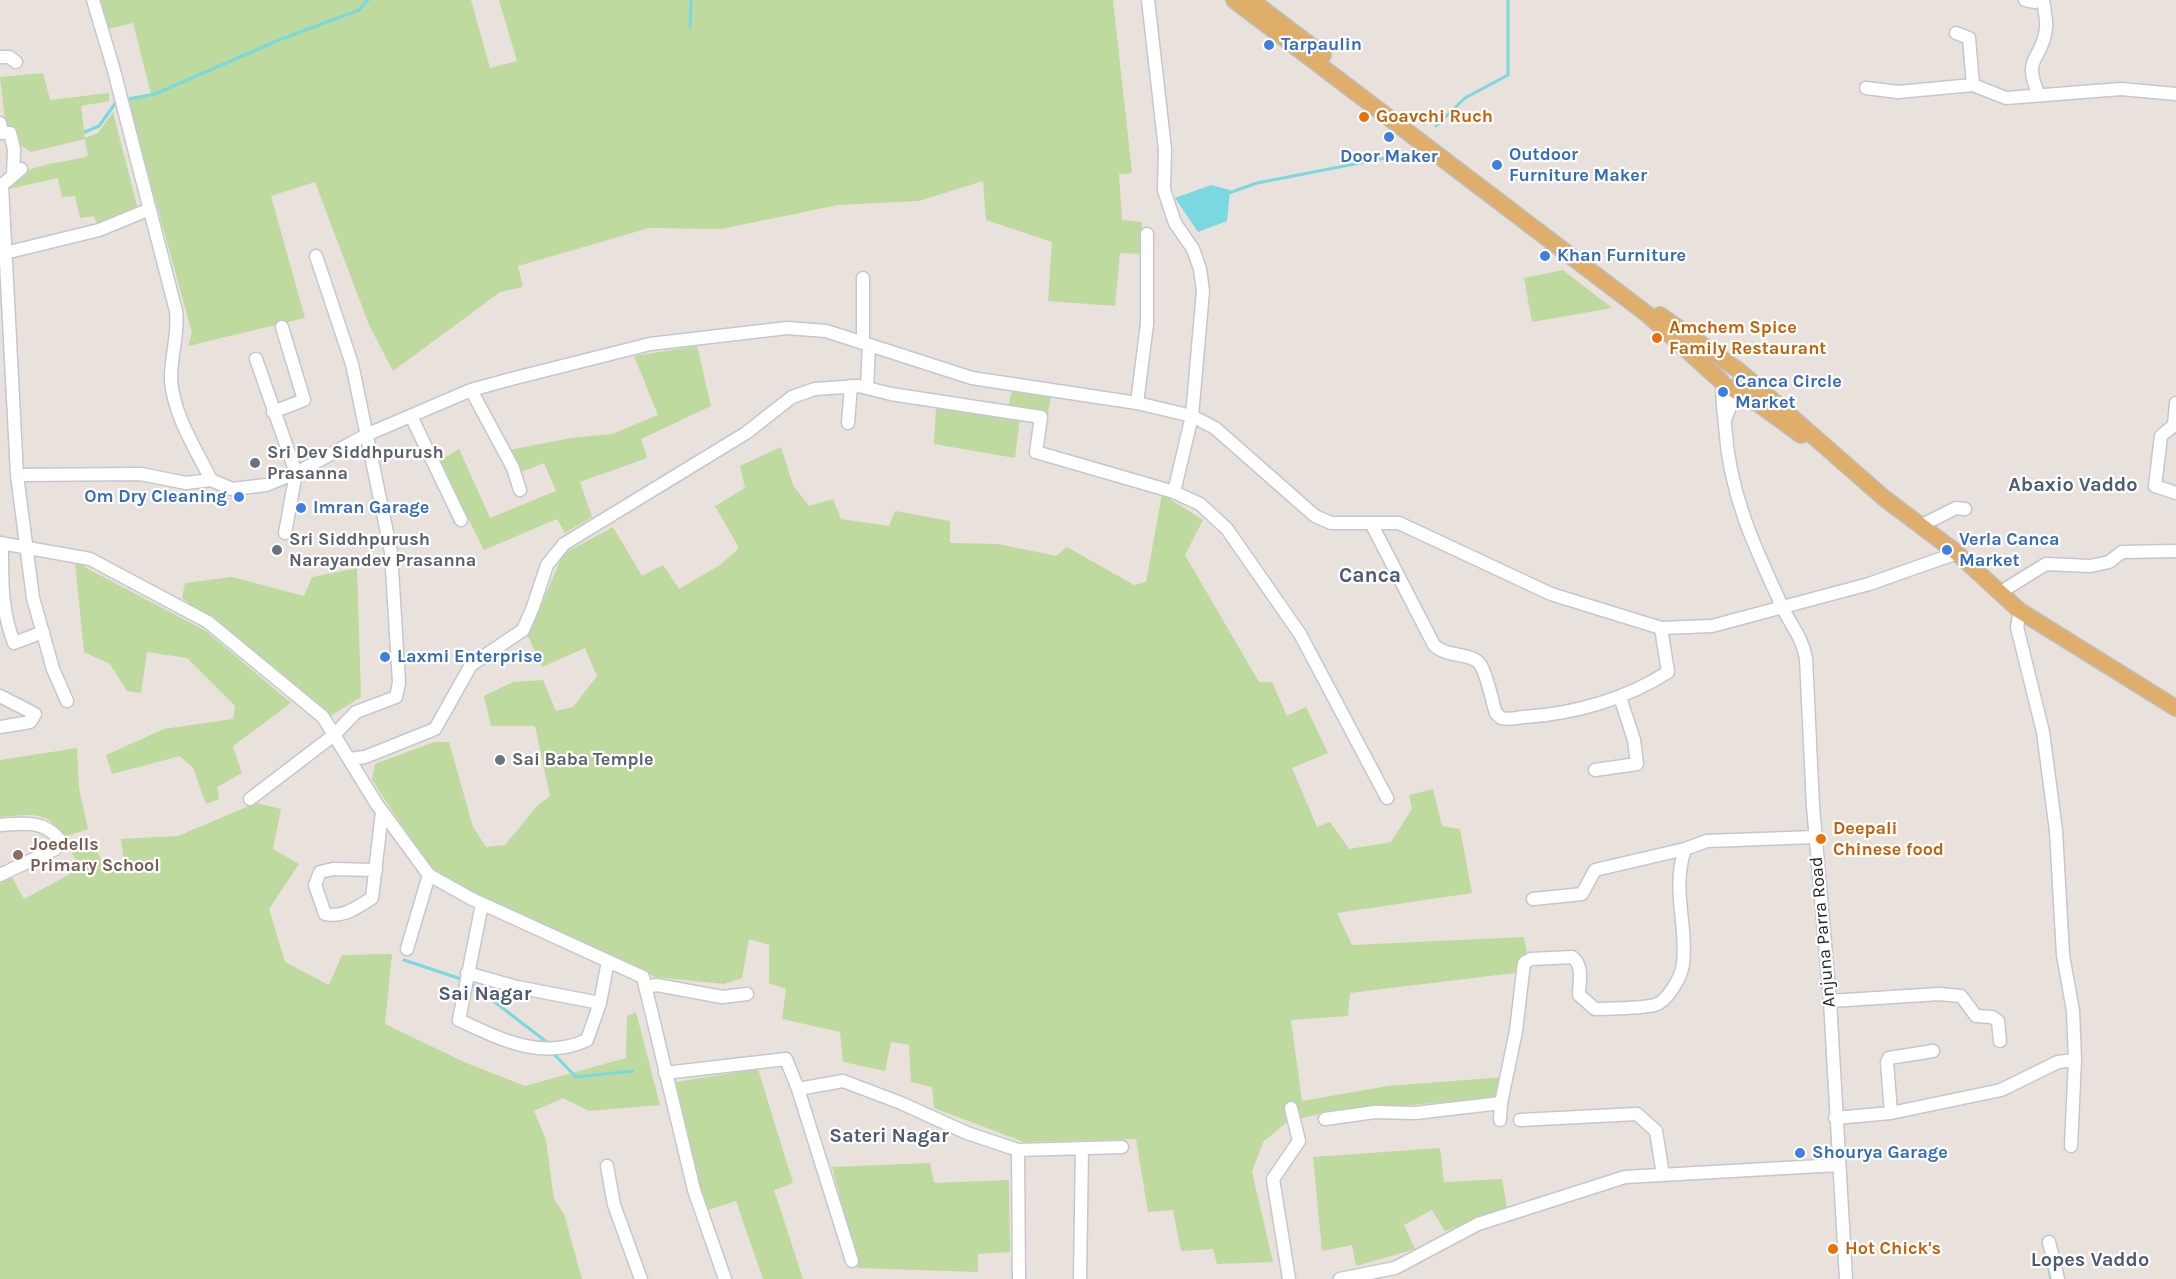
<!DOCTYPE html>
<html>
<head>
<meta charset="utf-8">
<style>
  body { margin:0 }
  canvas { display:block; background:#e9e1db }
</style>
</head>
<body>
<canvas width="2176" height="1279"></canvas>
<script>
const g = document.querySelector('canvas').getContext('2d');
g.lineJoin = 'round';
function fill(path, color) { g.fillStyle = color; g.fill(path, 'evenodd'); }
function trace(path, color, width, dash) { g.strokeStyle = color; g.lineWidth = width; g.lineCap = dash ? 'butt' : 'round'; g.setLineDash(dash || []); g.stroke(path); }
function label(font, color, halo, rows, align = 'center') {
  g.font = font + ' Karla,sans-serif'; g.lineWidth = 4.5; g.setLineDash([]); g.textBaseline = 'middle'; g.strokeStyle = halo; g.fillStyle = color; for (const [text, x, y, turn = 0] of rows) {
    g.save(); g.translate(x, y); g.rotate((+turn || 0) * Math.PI / 180); g.textAlign = isNaN(turn) ? turn : align; if (halo) g.strokeText(text, 0, 0); g.fillText(text, 0, 0); g.restore();
  }
}
fill(new Path2D(`
  M 101,0 L 471,0 L 490,68 L 517,61 L 499,0 L 1113,0 L 1132,173 L 1119,174 L 1122,220 L 1142,222 L 1142,254 L 1120,253 L 1115,306 L 1048,301 L 1052,242 L 986,220 L 983,181 L 919,201 L 838,205 L 721,229 L 649,228 L 518,266 L 523,287 L 500,292 L 393,371 L 369,325 L 315,182 L 271,196 L 305,318 L 188,346 L 192,333 L 128,100 L 151,94 L 133,23 L 108,29 Z
  M 43,73 L 50,100 L 109,93 L 109,101 L 81,106 L 85,138 L 98,133 L 113,112 L 137,206 L 98,226 L 94,216 L 80,218 L 75,196 L 62,197 L 58,178 L 9,189 C 20,162 64,164 88,156 L 85,139 L 31,152 L 22,146 L 17,148 L 6,129 L 0,77 Z
  M 1563,270 L 1612,308 L 1532,322 L 1524,278 Z
  M 697,346 L 711,406 L 641,439 L 647,458 L 580,482 L 592,517 L 565,533 L 557,519 L 484,550 L 439,461 L 459,449 L 490,518 L 556,491 L 544,463 L 521,472 L 509,450 L 571,438 L 612,434 L 658,415 L 634,356 Z
  M 1012,390 L 1051,396 L 1048,413 L 1008,408 Z
  M 936,408 L 1020,417 L 1015,458 L 934,444 Z
  M 781,447 L 793,485 L 809,506 L 833,499 L 841,519 L 889,526 L 895,511 L 950,521 L 950,543 L 998,544 L 1056,556 L 1067,547 L 1134,585 L 1146,582 L 1162,494 L 1203,520 L 1185,555 L 1259,682 L 1272,682 L 1287,716 L 1306,707 L 1328,753 L 1292,768 L 1317,827 L 1330,822 L 1349,849 L 1391,842 L 1412,809 L 1409,795 L 1433,789 L 1442,826 L 1460,829 L 1472,893 L 1337,913 L 1352,945 L 1524,937 L 1530,971 L 1350,993 L 1348,1016 L 1291,1020 L 1302,1101 L 1388,1086 L 1505,1077 L 1508,1096 L 1323,1113 L 1287,1122 L 1263,1142 L 1252,1172 L 1273,1262 L 1217,1264 L 1213,1249 L 1181,1251 L 1173,1210 L 1148,1212 L 1136,1139 L 1024,1142 L 934,1108 L 932,1087 L 911,1082 L 909,1045 L 891,1042 L 885,1071 L 843,1062 L 840,1032 L 782,1019 L 786,989 L 769,983 L 769,945 L 749,939 L 742,978 L 724,984 L 655,977 L 495,905 L 430,868 L 372,780 L 375,764 L 434,742 L 449,742 L 473,827 L 486,847 L 505,845 L 539,804 L 550,796 L 535,726 L 491,726 L 484,696 L 513,682 L 543,680 L 556,711 L 573,707 L 597,676 L 585,648 L 542,667 L 528,636 L 563,554 L 613,527 L 642,576 L 663,565 L 679,589 L 720,565 L 739,548 L 715,506 L 745,488 L 740,466 Z
  M 75,562 L 206,631 L 291,703 L 233,746 L 242,773 L 217,787 L 219,799 L 206,804 L 193,768 L 180,756 L 112,774 L 106,755 L 164,729 L 233,719 L 235,706 L 187,658 L 147,652 L 141,693 L 127,691 L 110,664 L 84,652 Z
  M 357,568 L 361,697 L 329,717 L 182,598 L 185,583 L 232,577 L 304,596 L 312,577 Z
  M 77,748 L 79,788 L 88,829 L 65,837 C 46,809 31,815 0,817 L 0,760 Z
  M 256,803 L 281,809 L 273,849 L 299,864 L 269,909 L 285,962 L 329,985 L 342,955 L 392,954 L 385,1024 L 464,1062 L 525,1086 L 626,1058 L 627,1016 L 636,1012 L 660,1105 L 589,1111 L 563,1098 L 534,1111 L 546,1140 L 554,1199 L 564,1214 L 582,1279 L 0,1279 L 0,883 L 12,877 L 24,899 L 79,869 L 68,844 L 92,839 L 104,867 L 124,863 L 121,839 L 178,836 Z
  M 758,1069 L 793,1183 L 774,1190 L 803,1279 L 763,1279 L 736,1201 L 708,1210 L 697,1179 L 676,1082 Z
  M 1440,1148 L 1444,1182 L 1502,1179 L 1507,1208 L 1445,1231 L 1432,1210 L 1404,1225 L 1415,1249 L 1356,1266 L 1352,1245 L 1322,1251 L 1313,1157 Z
  M 930,1163 L 934,1183 L 1009,1180 L 1010,1252 L 978,1254 L 978,1272 L 858,1268 L 832,1167 Z`), '#beda9e');
fill(new Path2D(`
  M 1211,185 L 1230,190 L 1227,221 L 1198,232 L 1175,198 Z`), '#7ad8e0');
trace(new Path2D(`
  M 690,28 L 691,0
  M 123,100 L 155,94 L 279,40 L 359,10 L 368,0
  M 1436,126 L 1465,98 L 1508,75 L 1508,0
  M 85,132 L 99,126 L 117,101
  M 1226,194 L 1257,183 L 1411,153
  M 404,960 L 464,980
  M 470,983 L 548,1043
  M 552,1052 L 576,1077 L 633,1071
  M 2046,1255 L 2051,1279`), '#7ad8e0', 3);
const minor = new Path2D(`
  M 93,0 L 113,67 L 176,311 C 179,336 170,357 171,381 C 174,416 196,449 211,480 L 232,489 L 266,485 L 296,473 L 366,435 L 471,390 L 511,379 L 650,344 L 787,328 L 826,331 L 972,378 L 1137,403 L 1192,416 L 1215,428 L 1315,516 L 1331,523 L 1399,523 L 1551,594 L 1661,628 L 1712,626 L 1869,584 L 1957,553
  M 1148,0 L 1165,149 L 1164,190 L 1175,223 L 1193,249 L 1200,269 L 1203,291 L 1192,416 L 1174,492
  M 2025,0 L 2035,2 L 2040,0
  M 1956,33 L 1969,38 L 1973,85 L 2006,98 L 2121,89 L 2176,94
  M 0,57 L 9,57 L 16,62
  M 1866,88 L 1898,92 L 1973,85
  M 2039,95 C 2021,55 2043,61 2046,28 C 2047,19 2044,9 2043,0
  M 0,123 L 2,133 L 10,133 L 14,149 L 13,175
  M 21,169 L 2,185 L 17,475 L 33,598 L 53,669 L 67,701
  M 5,253 L 99,230 L 150,209
  M 863,278 L 863,343
  M 256,359 L 296,473 L 285,533
  M 1723,384 C 1721,399 1724,411 1725,425 C 1729,492 1753,544 1781,604 C 1790,625 1801,634 1806,658 L 1813,806 L 1830,1001 L 1846,1279
  M 867,388 L 869,345
  M 471,390 L 513,468 L 520,490
  M 1137,403 L 1147,324 L 1147,234
  M 2176,403 L 2174,425 L 2161,436 L 2155,486 L 2176,493
  M 273,412 L 304,400 L 282,327
  M 411,416 L 461,520
  M 1725,420 L 1739,383
  M 848,423 L 851,386
  M 17,475 L 141,474 L 186,483 L 211,480
  M 1371,523 L 1434,645 C 1447,658 1471,652 1480,664 C 1488,676 1491,699 1496,713 L 1501,718 C 1510,720 1515,718 1524,717 C 1574,714 1626,699 1668,672 L 1661,628
  M 1920,526 L 1956,508 L 1965,509
  M 0,543 L 90,559 L 208,622 L 323,717 L 376,803 L 429,875 L 472,899 L 643,977 L 694,1190 L 725,1279
  M 2,543 C 2,579 1,610 14,643 L 43,632
  M 1999,593 L 2046,564 L 2090,566 L 2109,562 L 2122,552 L 2176,551
  M 2020,611 L 2017,627 L 2043,732 L 2056,831 L 2063,955 L 2073,1011 L 2075,1060 L 2071,1146
  M 0,696 L 35,714 L 30,722 L 0,727
  M 349,759 L 365,757 L 435,729 L 471,665 L 523,630 L 533,607 L 547,565 L 564,544 L 746,433 L 792,397 L 815,389 L 859,386 L 891,394 L 1041,417 L 1036,452 L 1174,492 L 1200,504 L 1227,529 L 1300,634 L 1387,798
  M 1595,770 L 1637,764 L 1634,740 L 1620,697
  M 250,799 L 334,735 L 356,712 L 396,697 L 399,683 L 391,552 L 352,364 L 316,256
  M 0,825 C 22,823 44,820 59,839 L 55,849 L 0,875
  M 376,870 L 333,869 L 320,872 L 315,885 L 325,914 C 344,918 357,907 372,898 L 382,812
  M 1533,899 L 1582,894 L 1595,870 L 1685,849
  M 482,904 L 459,1020 C 500,1039 542,1061 587,1040 L 600,1003 L 608,961
  M 407,949 L 429,875
  M 467,973 L 517,987 L 600,1003
  M 645,987 L 657,985 L 722,997 L 747,994
  M 1830,1001 L 1939,994 L 1961,996 L 1976,1016 L 1992,1017 L 1998,1021 L 2000,1041
  M 665,1073 L 786,1059 L 798,1089 L 843,1081 L 901,1103 L 967,1133 L 1018,1150 L 1122,1147
  M 798,1089 L 852,1261
  M 1891,1113 L 1887,1062 L 1889,1058 L 1933,1051
  M 1835,1118 L 1891,1113 L 2001,1090 L 2058,1062 L 2075,1060
  M 1325,1119 L 1375,1112 L 1415,1113 L 1501,1103
  M 1500,1120 L 1501,1103 L 1516,1031 L 1524,963 L 1531,959 L 1572,957 C 1584,965 1579,982 1579,995 L 1595,1009 C 1614,1008 1636,1009 1655,1005 C 1667,1002 1682,976 1683,964 C 1688,926 1671,890 1685,849 L 1707,841 L 1815,837
  M 1520,1120 L 1637,1114 L 1656,1131 L 1663,1175
  M 1018,1150 L 1019,1279
  M 607,1166 L 614,1205 L 641,1279
  M 2049,1242 L 2058,1279
  M 1080,1279 L 1082,1148
  M 1289,1279 L 1273,1179 L 1299,1141 L 1291,1108
  M 1340,1279 L 1395,1268 L 1478,1224 L 1625,1177 L 1838,1165`);
const major = new Path2D(`
  M 1234,0 L 1647,314 L 1721,381
  M 1251,0 L 1323,55
  M 1660,315 L 1735,368
  M 1738,370 L 1884,498 L 1957,553 L 2020,611 L 2176,708
  M 1729,387 L 1760,405 L 1801,435`);
trace(minor, '#c3c8d0', 15);
trace(major, '#bebebe', 18);
trace(minor, '#fff', 12);
trace(major, '#dfae6a', 15);
for (const [x, y, r, color] of [
  [1269,45,6,"#3f7fe0"],
  [1364,117,6,"#e8710a"],
  [1389,137,6,"#3f7fe0"],
  [1497,165,6,"#3f7fe0"],
  [1545,256,6,"#3f7fe0"],
  [1657,338,6,"#e8710a"],
  [1723,392,6,"#3f7fe0"],
  [255,463,6,"#6b7280"],
  [239,497,6,"#3f7fe0"],
  [301,508,6,"#3f7fe0"],
  [277,550,6,"#6b7280"],
  [1947,550,6,"#3f7fe0"],
  [385,657,6,"#3f7fe0"],
  [500,760,6,"#6b7280"],
  [1821,839,6,"#e8710a"],
  [18,855,6,"#8d6e63"],
  [1800,1153,6,"#3f7fe0"],
  [1833,1249,6,"#e8710a"]
]) { const dot = new Path2D(); dot.arc(x, y, r, 0, 2 * Math.PI); g.fillStyle = color; g.fill(dot); trace(dot, '#fff', 2); }
label('bold 18px', '#366cbe', '#fff', [
  ["Tarpaulin",1281,45],
  ["Outdoor",1509,155],
  ["Furniture Maker",1509,176],
  ["Door Maker",1389,157,"center"],
  ["Khan Furniture",1557,256],
  ["Canca Circle",1735,382],
  ["Market",1735,403],
  ["Om Dry Cleaning",227,497,"right"],
  ["Imran Garage",313,508],
  ["Verla Canca",1959,540],
  ["Market",1959,561],
  ["Laxmi Enterprise",397,657],
  ["Shourya Garage",1812,1153]
], 'left');
label('bold 18px', '#c56008', '#fff', [
  ["Goavchi Ruch",1376,117],
  ["Amchem Spice",1669,328],
  ["Family Restaurant",1669,349],
  ["Deepali",1833,829],
  ["Chinese food",1833,850],
  ["Hot Chick's",1845,1249]
], 'left');
label('bold 18px', '#5b616d', '#fff', [
  ["Sri Dev Siddhpurush",267,453],
  ["Prasanna",267,474],
  ["Sri Siddhpurush",289,540],
  ["Narayandev Prasanna",289,561],
  ["Sai Baba Temple",512,760]
], 'left');
label('bold 18px', '#785e54', '#fff', [
  ["Joedells",30,845],
  ["Primary School",30,866]
], 'left');
label('18px', '#282828', '#fff', [
  ["Anjuna Parra Road",1823,932,-95]
]);
label('bold 20px', '#4e5c73', '#fff', [
  ["Abaxio Vaddo",2073,485],
  ["Sai Nagar",485,994],
  ["Sateri Nagar",889,1136],
  ["Lopes Vaddo",2090,1260]
]);
label('bold 21px', '#4e5c73', '#fff', [
  ["Canca",1370,576]
]);
</script>
</body>
</html>
